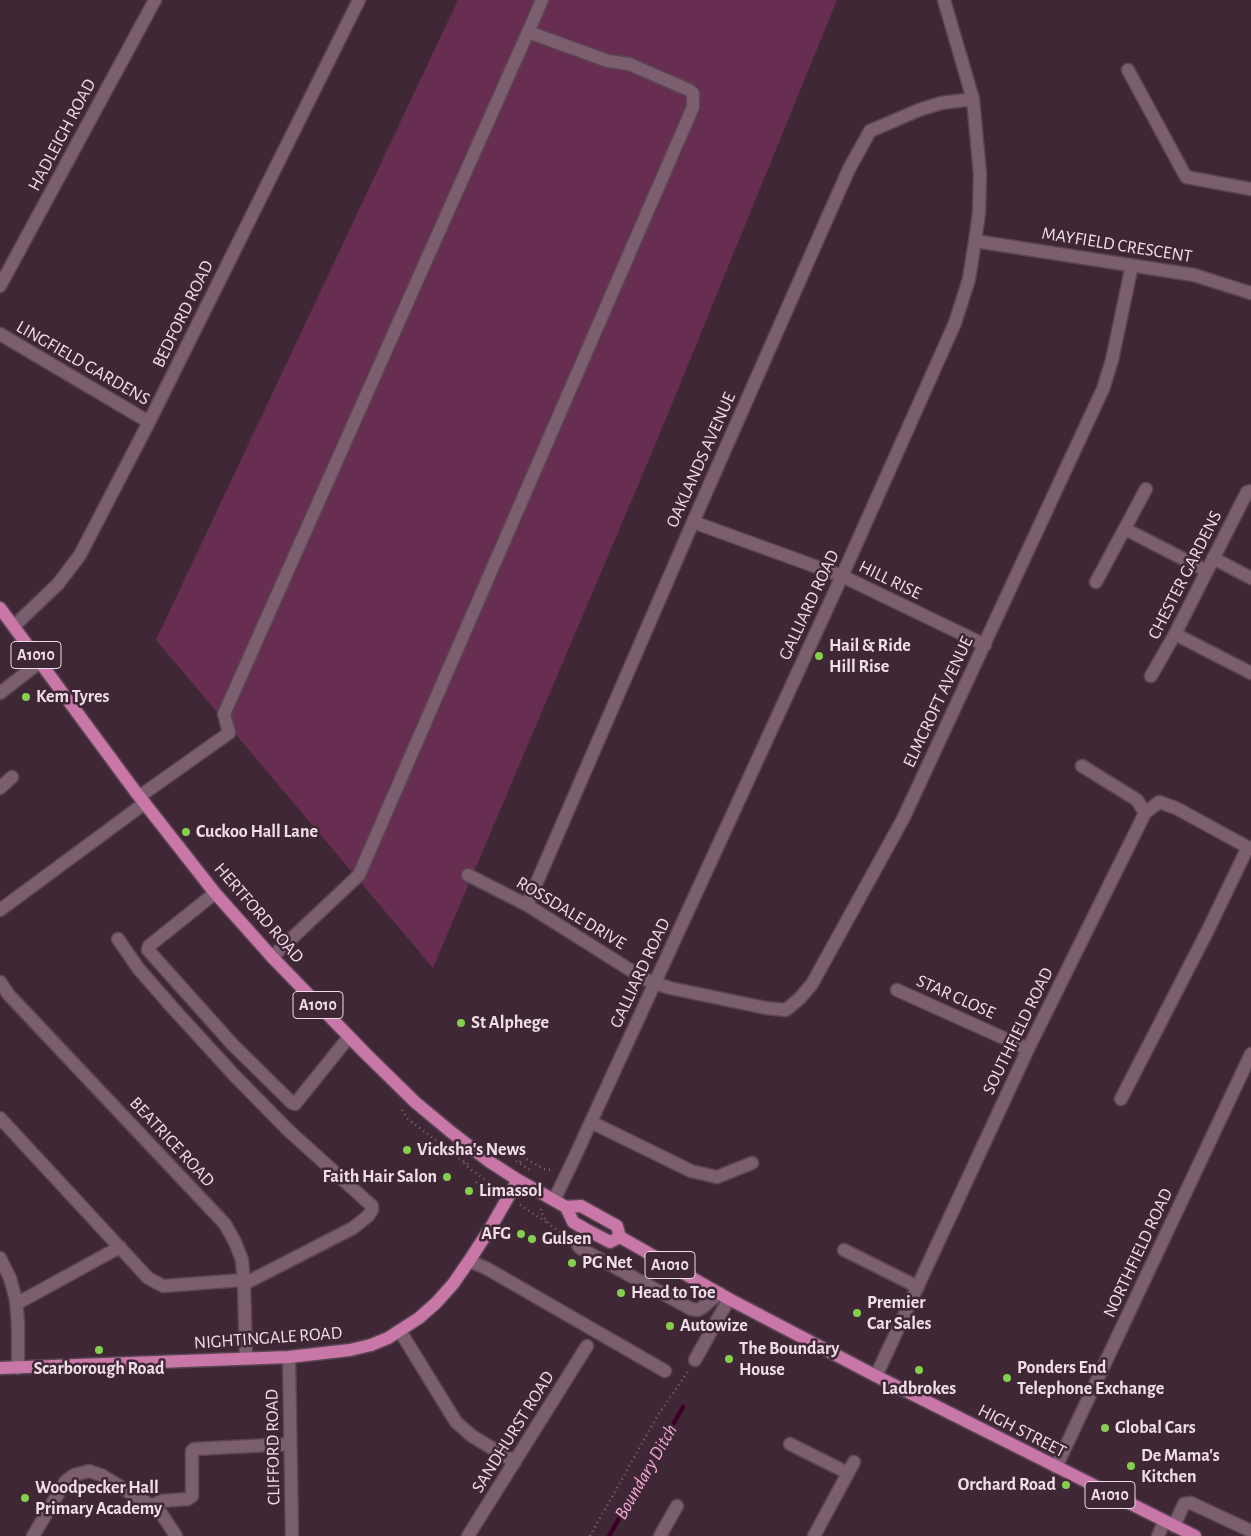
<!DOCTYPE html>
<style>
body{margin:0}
canvas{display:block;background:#402735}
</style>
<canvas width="1251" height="1536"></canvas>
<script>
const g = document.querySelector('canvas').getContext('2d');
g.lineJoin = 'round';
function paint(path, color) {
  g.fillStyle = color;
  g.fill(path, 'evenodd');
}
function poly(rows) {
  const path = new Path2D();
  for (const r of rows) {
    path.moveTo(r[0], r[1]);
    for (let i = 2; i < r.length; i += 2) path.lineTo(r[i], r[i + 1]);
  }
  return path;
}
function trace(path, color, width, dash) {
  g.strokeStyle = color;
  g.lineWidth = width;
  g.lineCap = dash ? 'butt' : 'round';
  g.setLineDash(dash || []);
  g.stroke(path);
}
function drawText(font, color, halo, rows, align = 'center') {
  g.font = font + ' "Alegreya Sans",sans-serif';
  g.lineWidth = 5;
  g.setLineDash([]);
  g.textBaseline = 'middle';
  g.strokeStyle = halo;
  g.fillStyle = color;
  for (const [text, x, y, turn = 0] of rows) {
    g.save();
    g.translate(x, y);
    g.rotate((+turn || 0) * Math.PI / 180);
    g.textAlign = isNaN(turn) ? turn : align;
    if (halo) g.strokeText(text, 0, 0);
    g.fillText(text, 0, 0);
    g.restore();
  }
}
const green = poly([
 [458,0,837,0,658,438,433,968,156,640]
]);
const stream = poly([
 [609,1536,683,1407]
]);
const path = poly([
 [402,1110,408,1119,463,1161,471,1166],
 [516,1161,530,1170],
 [520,1162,523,1157,544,1169,553,1170],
 [464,1163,470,1169,497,1188],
 [476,1183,478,1179],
 [520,1205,546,1222],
 [541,1209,541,1212,548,1223,568,1239],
 [590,1536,658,1415,689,1370]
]);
const minor = poly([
 [528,32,542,0],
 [1128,70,1186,177,1251,189],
 [975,241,1194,275,1251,293],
 [0,286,155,0],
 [0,334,149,422],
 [693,522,842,576,985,645],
 [1125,529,1207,571],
 [1213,558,1251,578],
 [1096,582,1146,489],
 [14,626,58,584,80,555,149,422,359,0],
 [1175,634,1251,673],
 [1151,676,1175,634,1247,492,1251,491],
 [0,693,40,662],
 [1082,766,1137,800,1145,813],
 [0,788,12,777],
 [140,796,229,733,224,714,528,32,608,61,629,64,689,90,693,93,693,107,359,875,272,957],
 [468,875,527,905,643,978,654,983,670,988,766,1008,786,1010,800,998,812,984,903,819,1103,389,1112,360,1132,265],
 [215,893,149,946,148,950,233,1045,292,1103,295,1104,349,1037],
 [527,905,693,522,829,214,849,169,870,131,919,110,941,103,973,99],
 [0,910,145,803],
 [118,939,138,968,171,1006,233,1074,288,1130,372,1206,372,1210,368,1216,353,1228,244,1284],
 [0,982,9,995,225,1224,235,1242,242,1260,244,1285,246,1358],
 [897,990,1028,1049],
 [1121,1099,1208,930,1248,847],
 [0,1118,148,1278,163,1286,243,1280],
 [591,1122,691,1171,717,1177,752,1163],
 [554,1200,572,1163,842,576,955,323,969,279,975,241,979,213,980,174,973,99,944,0],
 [585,1229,578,1245,580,1248,691,1309,698,1310,703,1307,719,1293],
 [844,1250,918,1287],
 [0,1258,10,1278,16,1300,18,1324,18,1368],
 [469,1261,486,1268,665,1371],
 [16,1304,120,1247],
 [400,1331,456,1422,472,1436,515,1462],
 [289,1357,292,1536],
 [695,1360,729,1299],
 [876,1376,1028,1049,1145,813,1159,802,1176,808,1251,849],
 [790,1444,848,1473],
 [1056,1467,1251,1054],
 [152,1506,161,1501,188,1499,192,1496,192,1451,194,1449,290,1444],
 [1174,1526,1184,1504,1191,1503,1251,1531],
 [33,1536,65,1482,74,1475,89,1471,101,1475,157,1509,163,1516,176,1536],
 [468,1536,587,1346],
 [660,1536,677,1506],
 [814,1536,854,1462],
 [1158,1536,1164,1522]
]);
const major = poly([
 [0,608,135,791,215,893,272,957,365,1053,415,1102,451,1132,490,1162,518,1180,566,1207,581,1206,617,1226,620,1237,729,1299,876,1376,1195,1536],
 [566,1207,573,1222,585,1229,610,1242,620,1237],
 [0,1368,289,1357,350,1350,371,1345,388,1338,419,1318,436,1303,453,1284,469,1261,491,1227,518,1180]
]);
const markers = [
 [819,656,5,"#84cf4d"],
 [26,697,5,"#84cf4d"],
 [186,832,5,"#84cf4d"],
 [461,1023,5,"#84cf4d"],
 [407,1150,5,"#84cf4d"],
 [447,1177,5,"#84cf4d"],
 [469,1191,5,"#84cf4d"],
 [521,1234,5,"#84cf4d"],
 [532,1239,5,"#84cf4d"],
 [572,1263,5,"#84cf4d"],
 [621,1293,5,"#84cf4d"],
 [857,1313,5,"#84cf4d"],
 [670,1326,5,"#84cf4d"],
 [99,1350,5,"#84cf4d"],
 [729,1359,5,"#84cf4d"],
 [919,1370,5,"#84cf4d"],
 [1007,1378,5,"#84cf4d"],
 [1105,1428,5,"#84cf4d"],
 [1131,1466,5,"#84cf4d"],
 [1066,1485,5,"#84cf4d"],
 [25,1498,5,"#84cf4d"]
];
const shields = [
 [36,655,50],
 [318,1005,50],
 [670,1265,50],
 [1110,1495,50]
];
const shieldNames = [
 ["A1010",36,655],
 ["A1010",318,1005],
 ["A1010",670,1265],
 ["A1010",1110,1495]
];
const streetNames = [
 ["HADLEIGH ROAD",62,135,-62],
 ["MAYFIELD CRESCENT",1117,245,9],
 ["BEDFORD ROAD",183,314,-64],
 ["LINGFIELD GARDENS",83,363,30],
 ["OAKLANDS AVENUE",701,460,-66],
 ["CHESTER GARDENS",1185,575,-63],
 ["HILL RISE",890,580,26],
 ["GALLIARD ROAD",809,605,-65],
 ["ELMCROFT AVENUE",938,702,-65],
 ["HERTFORD ROAD",259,913,49],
 ["ROSSDALE DRIVE",571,913,31],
 ["GALLIARD ROAD",640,973,-65],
 ["STAR CLOSE",956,997,24],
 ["SOUTHFIELD ROAD",1018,1031,-64],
 ["BEATRICE ROAD",172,1142,47],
 ["NORTHFIELD ROAD",1138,1253,-65],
 ["NIGHTINGALE ROAD",268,1338,-4],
 ["HIGH STREET",1022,1431,27],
 ["SANDHURST ROAD",513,1432,-58],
 ["CLIFFORD ROAD",273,1447,-91]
];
const poiNames = [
 ["Hail & Ride",829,646],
 ["Hill Rise",829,667],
 ["Kem Tyres",36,697],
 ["Cuckoo Hall Lane",196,832],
 ["St Alphege",471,1023],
 ["Vicksha's News",417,1150],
 ["Faith Hair Salon",437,1177,"right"],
 ["Limassol",479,1191],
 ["AFG",511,1234,"right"],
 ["Gulsen",542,1239],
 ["PG Net",582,1263],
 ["Head to Toe",631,1293],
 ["Premier",867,1303],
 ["Car Sales",867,1324],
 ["Autowize",680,1326],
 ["The Boundary",739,1349],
 ["House",739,1370],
 ["Ponders End",1017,1368],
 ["Telephone Exchange",1017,1389],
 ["Scarborough Road",99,1369,"center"],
 ["Ladbrokes",919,1389,"center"],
 ["Global Cars",1115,1428],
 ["De Mama's",1141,1456],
 ["Kitchen",1141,1477],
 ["Orchard Road",1056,1485,"right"],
 ["Woodpecker Hall",35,1488],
 ["Primary Academy",35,1509]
];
const waterNames = [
 ["Boundary Ditch",646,1472,-60]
];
paint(green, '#682e52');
trace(stream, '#3a0028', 4.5);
trace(minor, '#5a4552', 15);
trace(major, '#5a4552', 15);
trace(path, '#7e6874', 2.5, [1, 4]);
trace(minor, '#7c5f6f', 12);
trace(major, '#c976a8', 12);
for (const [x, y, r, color] of markers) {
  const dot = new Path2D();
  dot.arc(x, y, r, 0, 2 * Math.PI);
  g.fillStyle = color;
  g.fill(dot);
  trace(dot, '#402735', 2);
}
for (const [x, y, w] of shields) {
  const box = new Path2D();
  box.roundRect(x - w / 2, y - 13.5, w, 27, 4);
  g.fillStyle = '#402735';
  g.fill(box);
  trace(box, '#efdee7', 1);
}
drawText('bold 16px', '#efdee7', null, shieldNames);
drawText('18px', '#efdee7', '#402735', streetNames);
drawText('bold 18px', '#efdee7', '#402735', poiNames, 'left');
drawText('italic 19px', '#f5aad5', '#402735', waterNames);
</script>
